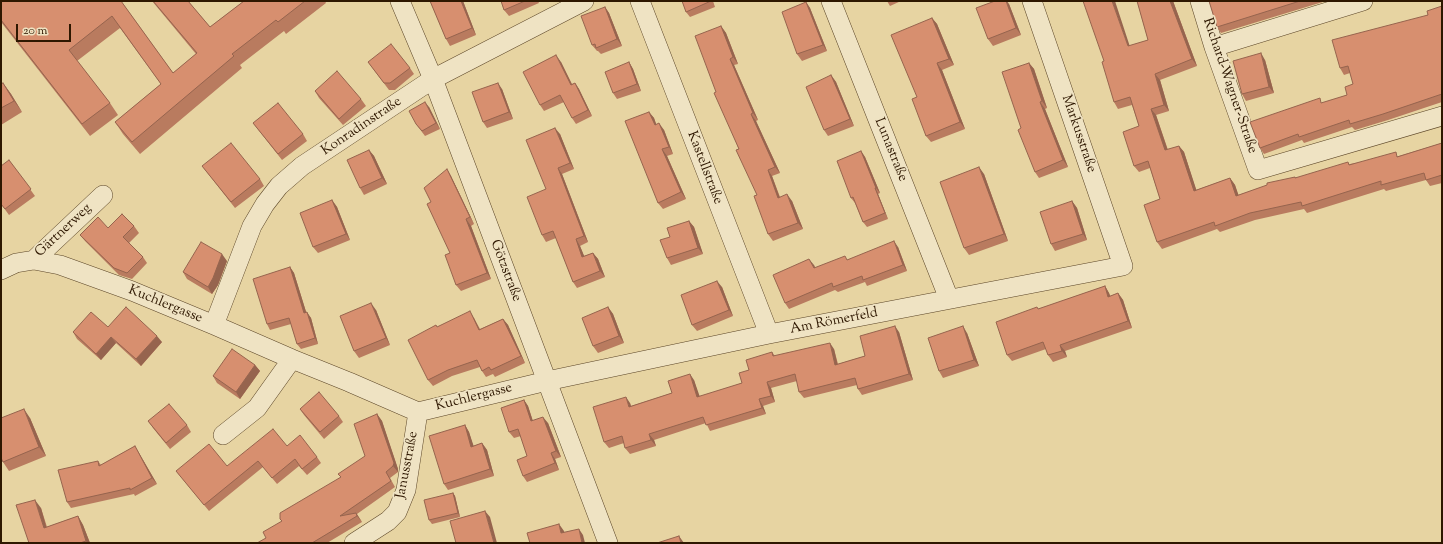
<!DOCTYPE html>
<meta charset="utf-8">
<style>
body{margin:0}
#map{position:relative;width:1443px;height:544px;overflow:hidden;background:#e7d4a2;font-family:"Sorts Mill Goudy",serif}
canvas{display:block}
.frame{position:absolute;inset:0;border:2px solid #2e1700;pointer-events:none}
.scale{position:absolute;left:16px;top:24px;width:55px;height:18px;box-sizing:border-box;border:2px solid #2e1700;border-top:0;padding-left:5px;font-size:12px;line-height:14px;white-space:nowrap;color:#2e1700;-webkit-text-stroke:3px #efe3c3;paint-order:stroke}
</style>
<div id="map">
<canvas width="1443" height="544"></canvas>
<div class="frame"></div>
<div class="scale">20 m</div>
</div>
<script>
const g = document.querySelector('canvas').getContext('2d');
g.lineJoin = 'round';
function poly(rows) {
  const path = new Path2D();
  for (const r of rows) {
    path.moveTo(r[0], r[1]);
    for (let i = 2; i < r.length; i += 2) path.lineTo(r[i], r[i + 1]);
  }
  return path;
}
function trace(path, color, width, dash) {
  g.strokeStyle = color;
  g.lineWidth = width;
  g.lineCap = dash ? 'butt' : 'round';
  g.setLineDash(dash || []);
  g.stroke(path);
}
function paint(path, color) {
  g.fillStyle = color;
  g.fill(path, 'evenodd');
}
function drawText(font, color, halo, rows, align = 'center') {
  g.font = font + ' "Sorts Mill Goudy",serif';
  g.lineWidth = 3.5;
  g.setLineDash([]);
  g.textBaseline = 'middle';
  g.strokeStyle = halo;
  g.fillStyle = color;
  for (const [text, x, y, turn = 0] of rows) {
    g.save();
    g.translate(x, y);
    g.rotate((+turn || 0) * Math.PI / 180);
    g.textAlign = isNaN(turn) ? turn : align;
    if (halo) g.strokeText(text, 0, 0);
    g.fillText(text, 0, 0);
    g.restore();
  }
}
const minor = poly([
 [400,1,433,79,608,543],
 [640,1,769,334],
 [831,1,949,299],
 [1200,1,1214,47,1258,170,1442,116],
 [1214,47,1363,1],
 [34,260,60,265,132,291,214,325,292,359,349,382,418,412,547,381,769,334,1123,266,1032,1],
 [1,270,16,263,34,260,103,195],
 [214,325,252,226,265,204,279,186,302,166,433,79,584,1],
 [223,435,257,408,292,359],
 [354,543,388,521,397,512,406,490,418,412]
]);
const wall = poly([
 [1,1,121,1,173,73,196,54,152,1,188,1,210,27,244,1,325,1,326,3,286,34,284,31,240,65,242,68,140,154,123,134,115,122,161,84,120,28,77,61,110,103,118,115,90,136,1,22],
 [430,1,463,1,476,35,450,46,446,39],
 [501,1,538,1,539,3,509,16,504,10],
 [682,1,713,1,715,7,690,17,686,12],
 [887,1,901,1,890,6],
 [1137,1,1173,1,1197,66,1160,80,1169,111,1156,115,1168,150,1179,146,1184,152,1196,190,1230,178,1235,185,1238,195,1295,177,1296,178,1350,164,1399,156,1442,143,1442,183,1430,186,1426,180,1386,191,1384,189,1307,213,1304,209,1255,220,1220,232,1217,229,1162,249,1157,242,1160,199,1150,168,1139,172,1134,166,1139,126,1132,105,1118,109,1114,102,1104,61,1130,46,1148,40],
 [1209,1,1326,1,1221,33,1217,27],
 [806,2,810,8,827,51,802,61,797,54],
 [1009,4,1021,35,993,46,988,39],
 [1442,6,1442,102,1388,120,1355,130,1352,127,1304,143,1302,140,1264,154,1260,148,1323,103,1347,95,1353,84,1350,73,1344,75,1340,68],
 [605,7,609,13,622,46,601,54,598,51,597,51,592,45],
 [932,18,937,24,954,65,942,70,965,129,931,142,926,136,917,97],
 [721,26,726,33,738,64,734,65,758,120,756,121,780,173,772,176,780,197,792,201,803,229,773,241,768,234,757,195,716,92],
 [1265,60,1274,93,1246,101,1242,94],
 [368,62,410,68,414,74,395,90,389,90],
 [561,62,572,84,575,83,579,89,592,116,576,124,572,118,564,102,544,111,540,105],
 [629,62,633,69,641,91,617,99,613,93],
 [1029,63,1034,69,1047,108,1045,109,1068,167,1039,178,1035,172,1021,128],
 [831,75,836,82,854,126,828,136,824,130],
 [3,83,11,94,22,112,1,125,1,84],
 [502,89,513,119,487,128,483,122],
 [315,91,361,99,366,106,343,125,319,98],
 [429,107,440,129,425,136,416,124],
 [649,112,654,118,656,124,664,130,673,154,667,156,686,199,663,209,658,203],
 [253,123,303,134,307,141,282,160],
 [560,134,574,169,562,174,588,242,580,246,584,256,593,253,598,259,605,277,577,288,573,282,556,238,546,242,542,235,546,189],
 [369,150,374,156,387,184,364,195,360,188],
 [861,151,865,157,880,193,878,194,888,219,867,227,863,222,855,203,851,198],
 [9,160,35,196,9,215,1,204],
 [202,166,260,179,264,186,235,208],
 [447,169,451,176,474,224,471,226,491,279,461,291,456,285,450,253,431,202],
 [984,174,1008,241,969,255,964,248],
 [332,200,337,207,350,240,318,253,313,247],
 [1072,201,1077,208,1087,240,1055,251,1051,244],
 [689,221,694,227,703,254,671,265,667,258,670,237],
 [134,226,139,233,129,243,143,257,147,263,132,279,119,275,85,241,80,235,108,228],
 [898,247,907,271,867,286,865,282,838,292,835,290,789,309,785,303,814,265,815,268],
 [227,261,218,285,212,294,187,279,183,272],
 [290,267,294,273,306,312,311,318,318,344,301,349,297,344,291,324,270,330,267,324],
 [1105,286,1109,293,1110,296,1118,293,1123,300,1132,328,1065,351,1067,357,1053,362,1048,355,1046,349,1012,361,1007,355,1039,309],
 [722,287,733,316,697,331,692,325],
 [608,307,613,314,624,343,598,353,593,346],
 [376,310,390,345,359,358,354,351],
 [474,318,480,329,503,319,508,325,525,363,495,377,493,374,486,377,482,371,480,367,452,376,433,386,428,380,438,327],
 [108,327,162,342,141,366,116,343,101,360,77,339,73,332],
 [899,332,913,380,862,395,858,389,857,385,804,398,799,392,797,381,771,388,775,402,763,406,766,414,710,431,706,423,654,440,656,446,630,454,625,448,624,443,609,448,604,442,630,403,631,406,672,393,694,380,699,397,742,383,749,370,772,352,775,356,834,349,838,364,865,356],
 [967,333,979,366,943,378,939,371],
 [255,365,260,371,240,399,217,383,213,376],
 [524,400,528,406,533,421,548,423,561,457,555,459,559,470,527,482,523,476,527,456,521,436,514,438,509,432],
 [300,409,339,416,343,422,324,439,304,415],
 [377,414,382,421,398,469,398,472,390,478,395,487,357,514,362,522,327,543,257,543,266,538,282,521,341,477,365,456],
 [30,418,46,456,9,471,3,462],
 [148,421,187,425,191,432,170,449,153,428],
 [465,425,469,432,473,446,482,443,487,450,494,476,448,490,444,484],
 [135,446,139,453,157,484,135,496,134,494,71,508,67,502,98,461,101,465],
 [287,446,317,457,321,463,307,475,299,466,277,484,263,467,209,511,176,471,227,466],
 [453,493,455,496,460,517,432,524,429,520],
 [41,508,47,527,78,516,83,525,90,543,29,543]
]);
const shadedWall = poly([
 [461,1,463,1,476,35,472,28],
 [1006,1,1007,1,1009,4,1021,35,1016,28],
 [1112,1,1115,1,1132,53,1128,46],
 [1170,1,1173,1,1197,66,1192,59],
 [806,2,810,8,827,51,823,45],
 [605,7,609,13,622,46,617,39],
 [932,18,937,24,954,65,949,59],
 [721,26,726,33,738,64,733,57],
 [1261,53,1265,60,1274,93,1269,87],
 [556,55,561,62,575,91,571,85],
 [730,59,734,65,758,120,753,113],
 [629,62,633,69,641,91,637,84],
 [937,63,942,70,965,129,960,122],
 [1029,63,1034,69,1047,108,1042,101],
 [1155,74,1160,80,1169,111,1164,105],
 [831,75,836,82,854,126,850,119],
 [3,83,11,94,22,112,14,101],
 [498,83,502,89,513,119,509,112],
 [575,83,579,89,592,116,588,110],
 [425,102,429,107,440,129,436,123],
 [1040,102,1045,109,1068,167,1063,160],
 [1151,109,1156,115,1170,157,1165,150],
 [649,112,654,118,659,132,655,125],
 [751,114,756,121,780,173,775,167],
 [659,123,664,130,673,154,669,147],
 [555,128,560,134,574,169,570,163],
 [1179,146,1184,152,1199,198,1194,191],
 [662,149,667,156,686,199,681,192],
 [369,150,374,156,387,184,382,178],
 [861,151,865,157,880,193,876,188],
 [979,167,984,174,1008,241,1004,234],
 [558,168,562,174,588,242,584,236],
 [447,169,451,176,474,224,470,217],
 [768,170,772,176,782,204,778,198],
 [1230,178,1235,185,1241,202,1236,196],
 [875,188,878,194,888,219,885,213],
 [787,194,792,201,803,229,798,223],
 [332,200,337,207,350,240,346,234],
 [1072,201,1077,208,1087,240,1083,234],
 [466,219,471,226,491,279,487,273],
 [689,221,694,227,703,254,698,248],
 [576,239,580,246,587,263,582,257],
 [894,241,898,247,907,271,903,265],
 [593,253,598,259,605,277,600,271],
 [222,254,227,261,218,285,212,294,208,287],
 [809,259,814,265,818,274,814,268],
 [290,267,294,273,308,318,304,313],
 [717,281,722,287,733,316,729,310],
 [1105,286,1109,293,1113,303,1108,297],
 [1118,293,1123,300,1132,328,1128,321],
 [371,303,376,310,390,345,386,338],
 [608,307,613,314,624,343,619,336],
 [470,311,474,318,483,337,479,330],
 [307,312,311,318,318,344,315,338],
 [503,319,508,325,525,363,521,356],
 [895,326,899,332,913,380,909,374],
 [963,326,967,333,979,366,974,360],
 [157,336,162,342,141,366,136,359],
 [111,337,116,343,101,360,96,354],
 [830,343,834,349,839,371,835,365],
 [1060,345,1065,351,1067,357,1062,351],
 [255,365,260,371,240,399,236,392],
 [690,374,694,380,702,403,697,397],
 [767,382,771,388,775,402,771,396],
 [626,397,630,403,633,413,629,407],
 [759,399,763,406,766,414,762,408],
 [524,400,528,406,535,428,531,421],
 [24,409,30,418,46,456,39,447],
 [377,414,382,421,398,469,398,472,393,466],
 [543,417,548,423,561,457,556,451],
 [465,425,469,432,476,453,471,447],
 [649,434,654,440,656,446,651,440],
 [482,443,487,450,494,476,490,469],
 [135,446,139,453,157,484,152,478],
 [551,453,555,459,559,470,555,463],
 [453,493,455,496,460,517,458,513],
 [35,500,41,508,49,537,44,528],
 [485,511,490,517,497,543,494,543],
 [356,513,362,522,357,516],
 [78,516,83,525,90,543,87,543,86,541],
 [559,524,564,531,566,539,561,533],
 [579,529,583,535,585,543,582,543],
 [679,536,684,543,681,543]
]);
const building = poly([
 [1,1,121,1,173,73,197,53,153,1,188,1,210,27,244,1,305,1,278,22,276,20,232,54,234,56,132,142,115,122,161,84,112,16,69,50,110,103,82,124,1,20,1,1],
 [430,1,461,1,472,28,446,39,430,1],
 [501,1,525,1,504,10,501,1],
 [682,1,711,1,686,12,682,1],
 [995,1,1006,1,1016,28,988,39,976,8,995,1],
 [1083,1,1112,1,1128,46,1148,40,1137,1,1170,1,1192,59,1155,74,1164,105,1151,109,1165,150,1179,146,1194,191,1230,178,1236,196,1267,185,1267,183,1295,177,1295,178,1348,162,1349,165,1396,152,1397,157,1442,143,1442,175,1426,180,1424,173,1381,185,1381,181,1302,206,1301,202,1250,213,1215,226,1214,222,1157,242,1144,205,1160,199,1148,161,1134,166,1123,132,1139,126,1130,97,1114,102,1102,62,1104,61,1083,1],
 [1209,1,1300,1,1217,27,1209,1],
 [806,2,823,45,797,54,782,12,806,2],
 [1442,6,1442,94,1383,114,1350,124,1349,120,1299,137,1298,134,1260,148,1250,122,1320,98,1321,103,1347,95,1345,87,1353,84,1348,66,1340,68,1332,40,1428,15,1427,11,1442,6],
 [605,7,617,39,596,48,595,44,592,45,581,16,605,7],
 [932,18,949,59,937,63,960,122,926,136,912,99,917,97,891,35,932,18],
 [721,26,733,57,730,59,753,113,751,114,775,167,768,170,778,198,787,194,798,223,768,234,754,196,757,195,736,150,739,149,714,93,716,92,695,36,721,26],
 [391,44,410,68,390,83,384,83,368,62,391,44],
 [1261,53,1269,87,1242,94,1233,61,1261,53],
 [556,55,571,85,575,83,588,110,572,118,560,95,540,105,523,72,556,55],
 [629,62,637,84,613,93,605,72,629,62],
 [1029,63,1042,101,1040,102,1063,160,1035,172,1018,130,1021,128,1002,72,1029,63],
 [337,71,361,99,339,119,315,91,337,71],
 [831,75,850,119,824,130,806,87,831,75],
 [3,83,14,101,1,108,1,84,3,83],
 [498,83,509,112,483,122,472,92,498,83],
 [425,102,436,123,422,131,416,124,409,111,425,102],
 [278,103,303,134,278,154,253,123,278,103],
 [649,112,655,125,659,123,669,147,662,149,681,192,658,203,625,121,649,112],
 [555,128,570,163,558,168,584,236,576,239,582,257,593,253,600,271,573,282,553,231,542,235,527,197,546,189,526,140,555,128],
 [231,143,260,179,231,202,202,166,231,143],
 [369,150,382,178,360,188,347,160,369,150],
 [861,151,876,188,875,188,885,213,863,222,853,197,851,198,837,161,861,151],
 [9,160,31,189,5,209,1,204,1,166,9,160],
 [979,167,1004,234,964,248,940,182,979,167],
 [447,169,470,217,466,219,487,273,456,285,445,255,450,253,427,204,431,202,424,188,447,169],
 [332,200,346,234,313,247,300,213,332,200],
 [1072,201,1083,234,1051,244,1040,212,1072,201],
 [122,214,134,226,123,237,143,257,127,273,114,268,80,235,98,217,108,228,122,214],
 [689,221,698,248,667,258,660,240,670,237,667,228,689,221],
 [894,241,903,265,863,280,862,276,833,287,832,283,785,303,773,275,809,259,814,268,845,256,847,260,894,241],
 [201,242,222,254,213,278,208,287,183,272,201,242],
 [290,267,304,313,307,312,315,338,297,344,289,318,267,324,253,279,290,267],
 [717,281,729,310,692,325,681,295,717,281],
 [1105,286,1108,297,1118,293,1128,321,1060,345,1062,351,1048,355,1043,342,1007,355,996,322,1037,307,1038,309,1105,286],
 [371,303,386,338,354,351,340,316,371,303],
 [126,307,157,336,136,359,111,337,96,354,73,332,91,312,108,327,126,307],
 [608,307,619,336,593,346,582,318,608,307],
 [470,311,479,330,503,319,521,356,491,370,489,367,482,371,477,360,448,370,428,380,408,340,436,325,437,327,470,311],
 [895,326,909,374,858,389,855,378,799,392,795,374,767,382,771,396,759,399,762,408,706,425,703,417,649,434,651,440,625,448,622,436,604,442,593,407,626,397,629,407,672,393,668,381,690,374,697,397,742,383,739,373,749,370,746,360,772,352,773,356,830,343,835,365,865,356,860,336,895,326],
 [963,326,974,360,939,371,928,338,963,326],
 [232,349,255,365,236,392,213,376,232,349],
 [319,392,339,416,320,432,300,409,319,392],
 [524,400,531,421,543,417,556,451,551,453,555,463,523,476,517,460,527,456,518,429,509,432,501,408,524,400],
 [169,404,187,425,166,443,148,421,169,404],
 [24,409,39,447,3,462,1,458,1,418,24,409],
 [377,414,394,463,393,466,386,472,391,481,340,516,356,513,357,516,312,543,257,543,266,538,263,532,282,521,280,519,280,513,341,477,338,474,365,456,354,424,377,414],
 [465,425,471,447,482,443,490,469,444,484,429,436,465,425],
 [273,429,287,446,300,435,317,457,302,469,295,459,272,478,258,461,204,505,176,471,209,444,227,466,273,429],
 [135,446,152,478,130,490,130,488,67,502,58,470,98,461,99,466,135,446],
 [453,493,458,513,429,520,424,500,453,493],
 [35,500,44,528,78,516,86,541,80,543,29,543,16,505,35,500],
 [485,511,494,543,456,543,450,521,485,511],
 [559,524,561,533,579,529,582,543,530,543,527,533,559,524],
 [679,536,681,543,657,543,679,536]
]);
const streetNames = [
 ["Richard-Wagner-Straße",1229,86,71],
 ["Konradinstraße",362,127,-34],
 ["Markusstraße",1078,134,71],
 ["Lunastraße",890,150,68],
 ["Kastellstraße",704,168,69],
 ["Gärtnerweg",64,231,-43],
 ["Götzstraße",505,271,69],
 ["Kuchlergasse",165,305,22],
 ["Am Römerfeld",834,322,-11],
 ["Kuchlergasse",474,398,-14],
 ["Janusstraße",408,465,-79]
];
trace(minor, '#5c4628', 20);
trace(minor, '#efe3c3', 19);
paint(wall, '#b97b5f');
paint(shadedWall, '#96644e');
paint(building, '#d78f6f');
trace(building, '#96644e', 1);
drawText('14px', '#2e1700', '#efe3c3', streetNames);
</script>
